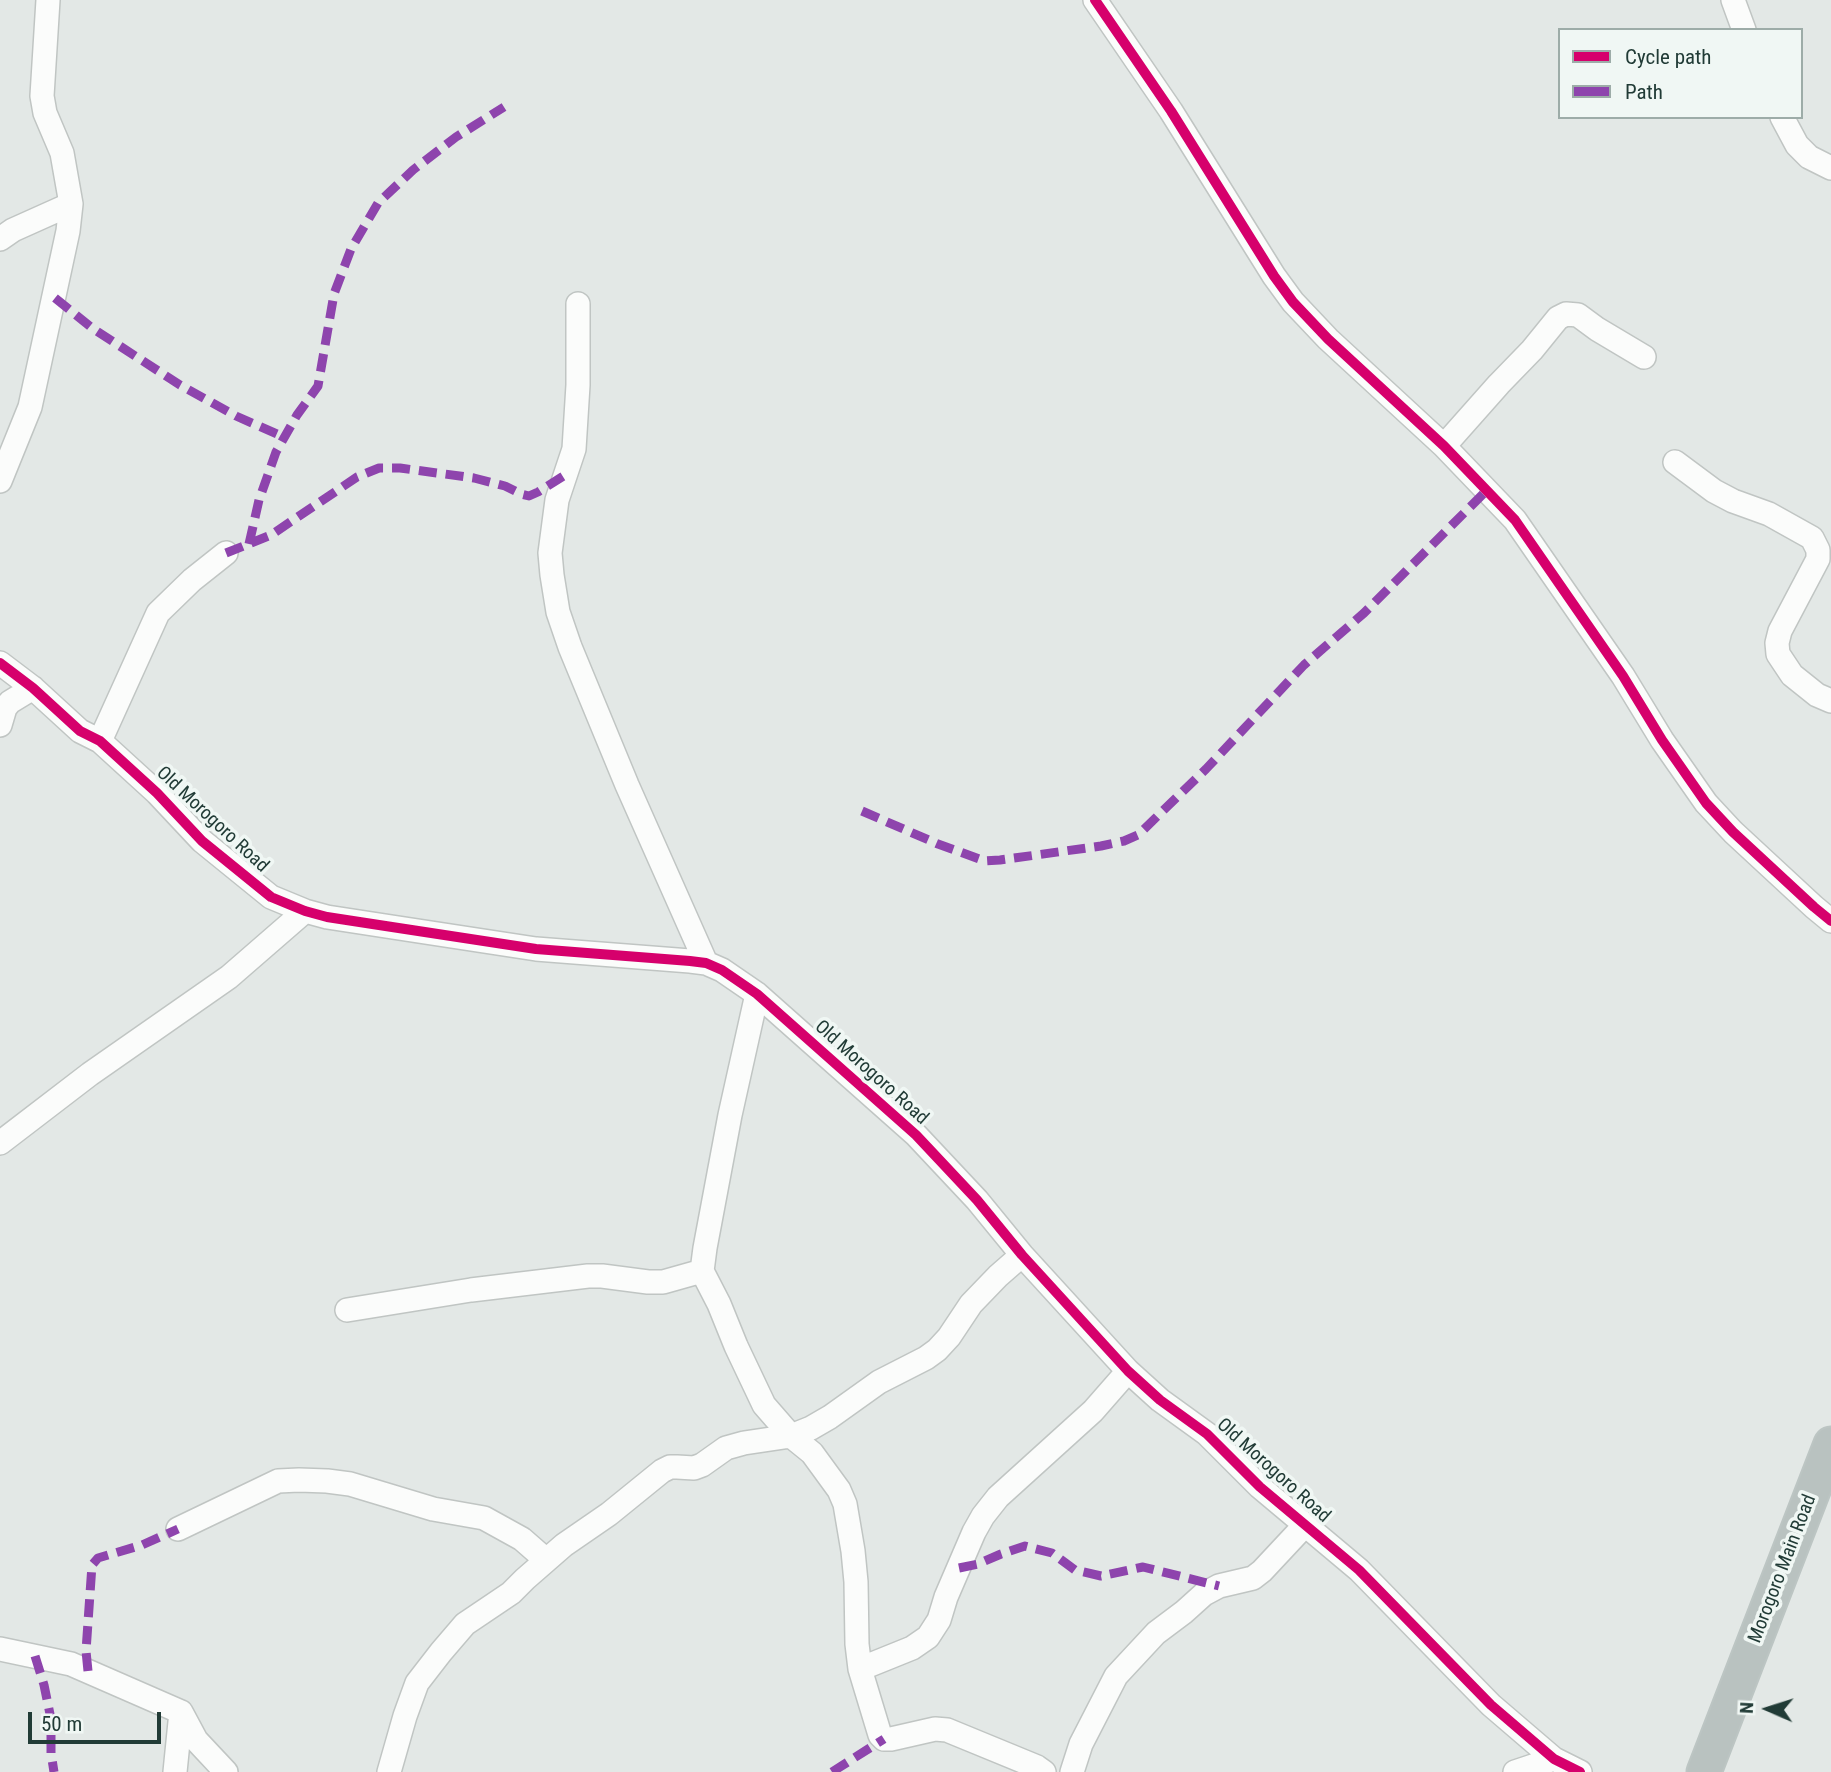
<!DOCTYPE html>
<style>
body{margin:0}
#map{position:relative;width:1831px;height:1772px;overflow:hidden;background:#e3e8e6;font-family:"Roboto Condensed",sans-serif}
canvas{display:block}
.legend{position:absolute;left:1558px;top:28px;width:245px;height:91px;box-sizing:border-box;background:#f0f7f4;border:2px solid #9daca8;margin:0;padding:9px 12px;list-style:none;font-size:21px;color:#213b36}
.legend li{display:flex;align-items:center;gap:14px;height:35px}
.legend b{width:35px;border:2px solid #9daca8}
.north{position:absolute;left:1733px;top:1674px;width:70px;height:70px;-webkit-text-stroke:5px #f0f7f4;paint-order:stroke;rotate:273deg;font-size:19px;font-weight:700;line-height:28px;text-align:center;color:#213b36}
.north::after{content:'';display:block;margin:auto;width:24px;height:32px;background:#213b36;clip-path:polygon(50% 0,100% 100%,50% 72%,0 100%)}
.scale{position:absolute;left:28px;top:1712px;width:133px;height:32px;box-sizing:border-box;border:4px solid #213b36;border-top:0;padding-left:9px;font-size:21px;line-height:24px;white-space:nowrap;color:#213b36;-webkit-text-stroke:5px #f0f7f4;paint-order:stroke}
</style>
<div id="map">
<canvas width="1831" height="1772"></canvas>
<ul class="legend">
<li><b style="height:9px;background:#d6006c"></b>Cycle path</li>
<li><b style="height:9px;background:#8e44ad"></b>Path</li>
</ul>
<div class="north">N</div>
<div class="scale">50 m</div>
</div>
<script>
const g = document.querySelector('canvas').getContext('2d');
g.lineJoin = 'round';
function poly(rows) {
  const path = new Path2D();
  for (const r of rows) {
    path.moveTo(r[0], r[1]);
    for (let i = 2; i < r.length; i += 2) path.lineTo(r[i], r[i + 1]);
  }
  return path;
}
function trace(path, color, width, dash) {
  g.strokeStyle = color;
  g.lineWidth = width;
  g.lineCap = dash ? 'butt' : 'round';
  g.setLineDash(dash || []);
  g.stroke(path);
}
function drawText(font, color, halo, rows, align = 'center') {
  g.font = font + ' "Roboto Condensed",sans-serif';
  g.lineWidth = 7;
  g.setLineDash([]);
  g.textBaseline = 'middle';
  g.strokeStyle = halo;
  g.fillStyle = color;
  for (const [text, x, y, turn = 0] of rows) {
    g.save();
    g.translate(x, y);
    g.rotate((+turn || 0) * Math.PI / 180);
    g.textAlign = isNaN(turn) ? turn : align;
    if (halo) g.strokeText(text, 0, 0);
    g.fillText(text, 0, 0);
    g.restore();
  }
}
const minor = poly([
 [1095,0,1171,111,1274,276,1293,302,1328,339,1444,446,1515,520,1623,676,1662,740,1706,803,1733,832,1814,907,1831,921],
 [1733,0,1744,30],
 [1782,117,1797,145,1809,157,1831,168],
 [0,239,13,230,71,204],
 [578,304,578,385,574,449,557,500,550,553,552,575,558,612,570,647,627,785,706,963],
 [1444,446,1499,384,1532,350,1558,318,1566,314,1578,315,1597,329,1644,357],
 [1675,462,1714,491,1733,501,1769,514,1812,538,1818,550,1818,559,1780,631,1777,643,1778,654,1792,675,1817,695,1831,701],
 [0,481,30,407,68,231,71,204,62,153,45,113,42,96,48,0],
 [0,663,33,688,80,731,100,741,157,793,202,841,271,897,305,911,327,917,392,927,536,949,690,961,706,963,722,970,757,994,916,1135,977,1200,1022,1255,1128,1371,1160,1400,1207,1434,1260,1487,1359,1570,1491,1705,1554,1759,1580,1772],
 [0,725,5,708,10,702,33,688],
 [100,741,158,613,192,580,226,553],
 [0,1143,90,1074,229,977,305,911],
 [702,1271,719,1304,736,1346,764,1405,791,1436,812,1453,839,1490,845,1504,853,1551,856,1582,857,1644,860,1669,880,1735,884,1739,891,1739,935,1729,947,1730,1037,1767,1044,1772],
 [347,1310,471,1290,588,1276,602,1276,648,1282,663,1282,702,1271,705,1248,730,1115,757,994],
 [178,1529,278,1481,299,1480,327,1481,350,1484,433,1509,484,1518,522,1539,546,1560],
 [0,1649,71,1664,181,1712,196,1740,226,1772],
 [860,1669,912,1648,928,1637,939,1620,946,1597,974,1532,983,1516,998,1497,1093,1411,1128,1371],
 [175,1772,181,1712],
 [389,1772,405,1716,417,1683,441,1652,465,1624,511,1593,525,1579,564,1545,609,1514,662,1471,670,1467,677,1467,694,1468,702,1465,726,1448,744,1443,791,1436,811,1428,830,1417,879,1382,926,1358,937,1350,949,1337,971,1304,998,1276,1022,1255],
 [1072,1772,1081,1744,1116,1676,1156,1633,1184,1612,1204,1594,1219,1586,1253,1578,1262,1571,1305,1525],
 [1515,1772,1554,1759]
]);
const highway = poly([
 [1704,1772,1831,1444]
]);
const quiet = poly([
 [55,298,92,328,180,385,236,416,284,437],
 [249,544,259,500,276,452,297,415,318,386,334,294,351,249,378,203,413,170,456,137,504,107],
 [226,553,271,535,357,477,379,468,400,468,474,478,505,486,521,494,529,496,538,492,565,475],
 [862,811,938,844,985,861,1000,860,1101,846,1124,841,1138,835,1206,769,1304,665,1364,613,1487,490],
 [959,1568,978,1564,1001,1554,1025,1546,1052,1553,1075,1570,1101,1576,1143,1567,1219,1586],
 [35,1656,44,1685,51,1719,51,1753,54,1772],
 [88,1671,86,1651,92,1565,98,1558,142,1545,178,1529],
 [832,1772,884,1739]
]);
const cycleway = poly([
 [1095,0,1171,111,1274,276,1293,302,1328,339,1444,446,1515,520,1623,676,1662,740,1706,803,1733,832,1814,907,1831,921],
 [0,663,33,688,80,731,100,741,157,793,202,841,271,897,305,911,327,917,392,927,536,949,690,961,706,963,722,970,757,994,916,1135,977,1200,1022,1255,1128,1371,1160,1400,1207,1434,1260,1487,1359,1570,1491,1705,1554,1759,1580,1772]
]);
const streetNames = [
 ["Old Morogoro Road",212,820,43],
 ["Old Morogoro Road",871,1073,42],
 ["Old Morogoro Road",1273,1471,42],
 ["Morogoro Main Road",1783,1569,-69]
];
trace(minor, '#c0c5c3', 26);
trace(highway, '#bcc5c3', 37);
trace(minor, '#fbfcfb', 23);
trace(highway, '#b9c2c0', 33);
trace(quiet, '#8e44ad', 9, [18, 9]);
trace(cycleway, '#d6006c', 10);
drawText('19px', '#213b36', '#f0f7f4', streetNames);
</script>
